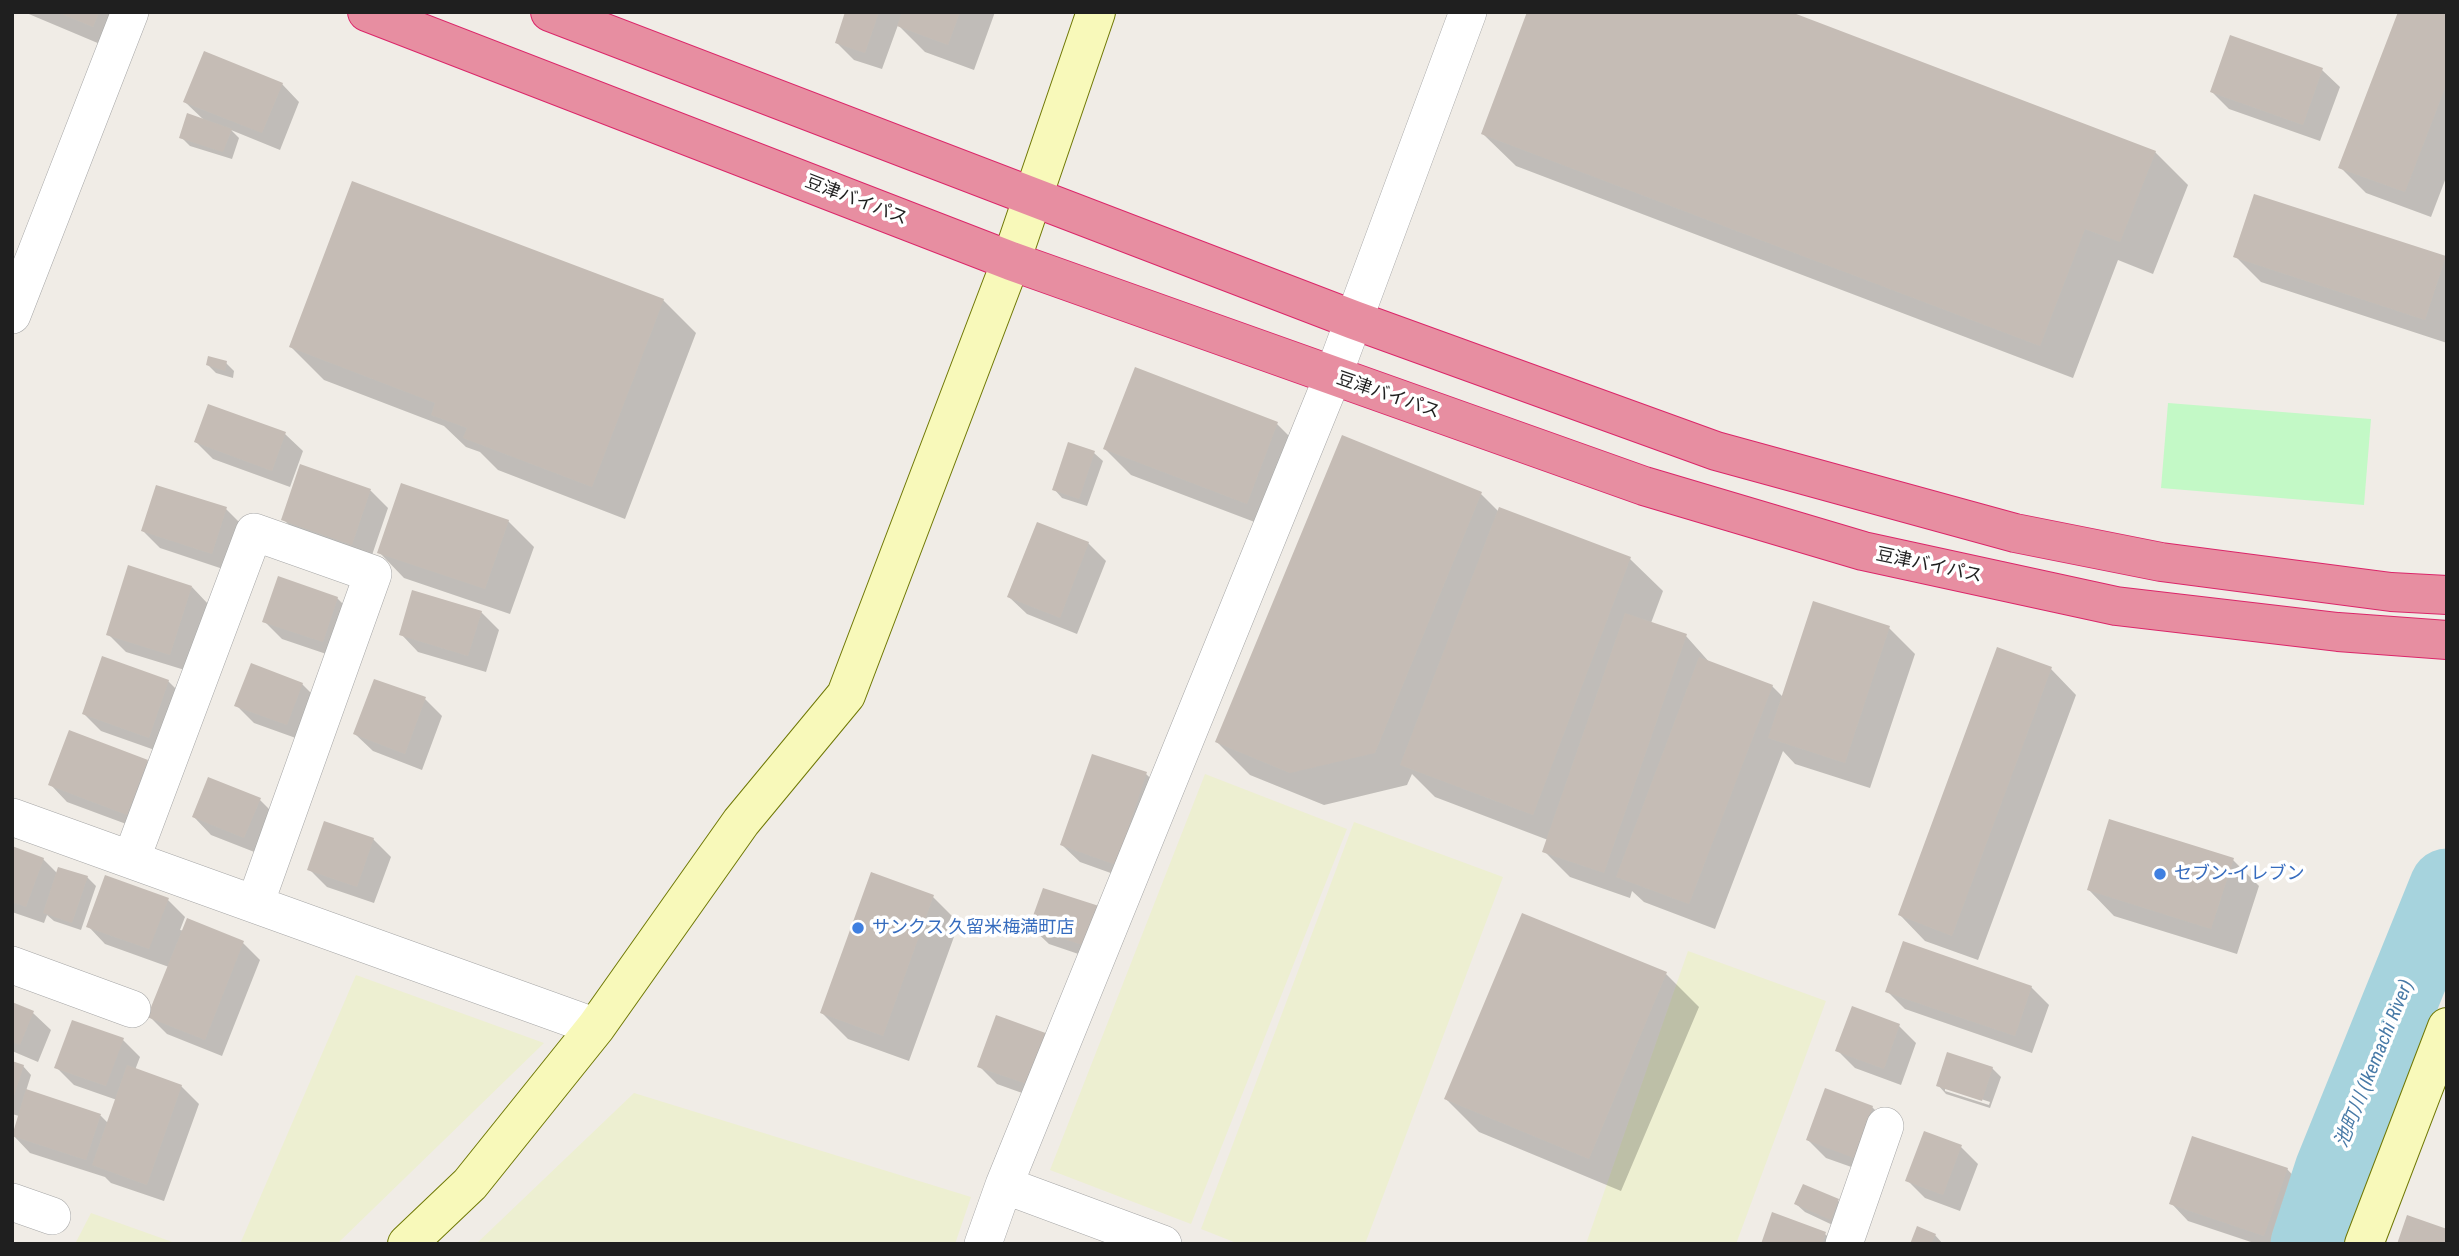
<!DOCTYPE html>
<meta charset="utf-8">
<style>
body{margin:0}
#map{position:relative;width:2459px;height:1256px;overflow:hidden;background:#f0ece6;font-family:"Roboto Condensed",sans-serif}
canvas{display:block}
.frame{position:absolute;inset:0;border:14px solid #1f1f1f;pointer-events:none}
</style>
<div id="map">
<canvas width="2459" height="1256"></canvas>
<div class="frame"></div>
</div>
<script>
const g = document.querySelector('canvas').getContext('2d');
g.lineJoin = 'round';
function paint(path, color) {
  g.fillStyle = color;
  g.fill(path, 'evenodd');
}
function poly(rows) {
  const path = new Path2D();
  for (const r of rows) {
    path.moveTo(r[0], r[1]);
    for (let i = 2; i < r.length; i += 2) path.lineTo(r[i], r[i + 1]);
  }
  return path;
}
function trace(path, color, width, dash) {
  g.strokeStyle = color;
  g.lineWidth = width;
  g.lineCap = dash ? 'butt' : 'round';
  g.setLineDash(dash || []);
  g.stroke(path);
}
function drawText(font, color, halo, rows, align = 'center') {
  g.font = font + ' "Roboto Condensed","Noto Sans JP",sans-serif';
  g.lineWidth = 7;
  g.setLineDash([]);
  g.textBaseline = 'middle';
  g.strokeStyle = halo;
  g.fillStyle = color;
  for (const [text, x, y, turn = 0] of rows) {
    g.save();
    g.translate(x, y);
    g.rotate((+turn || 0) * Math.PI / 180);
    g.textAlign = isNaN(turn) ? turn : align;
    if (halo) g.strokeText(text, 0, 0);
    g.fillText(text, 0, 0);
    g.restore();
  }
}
const farmland = poly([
 [1205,774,1347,829,1191,1224,1050,1170],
 [1354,822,1503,877,1365,1244,1239,1244,1201,1229],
 [1688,951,1826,1001,1736,1244,1586,1244],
 [356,975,544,1043,337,1244,240,1244],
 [634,1093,971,1197,955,1244,476,1244],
 [91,1213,178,1244,75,1244]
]);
const park = poly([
 [2168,403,2371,419,2364,505,2161,488]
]);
const shadow = poly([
 [24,12,135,12,119,52],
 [847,12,995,12,974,70,925,52,898,25,882,69,854,60,837,43],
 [2447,12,2447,175,2431,217,2366,193,2341,168],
 [2322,70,2340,87,2320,141,2229,109,2212,92],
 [282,84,299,102,280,150,231,130,239,138,232,159,190,146,181,137,205,121,185,102],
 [1483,134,2155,152,2188,185,2153,274,2118,260,2073,378,1516,166],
 [2236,257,2445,258,2447,343,2261,282],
 [663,300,696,333,625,519,498,470,480,452,466,447,444,426,324,380,291,347],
 [226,363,234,371,233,378,216,373,208,365],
 [1277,424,1303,450,1273,529,1131,475,1105,449],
 [285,434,303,451,290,487,213,459,196,442],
 [1343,437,1481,494,1499,512,1630,559,1663,591,1651,623,1686,636,1711,664,1772,686,1783,697,1889,628,1915,654,1870,788,1795,764,1783,751,1715,929,1644,902,1632,891,1630,898,1570,877,1544,851,1548,840,1435,797,1412,774,1407,785,1324,805,1250,775,1217,742],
 [1094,453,1103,461,1087,506,1062,498,1054,489],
 [301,466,371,491,388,508,370,561,301,537,283,519],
 [226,509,243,526,229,571,160,548,143,531],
 [508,521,534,547,510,614,404,578,379,552],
 [1088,543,1106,561,1077,634,1027,614,1009,597],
 [192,587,209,605,188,671,126,652,108,634],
 [337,598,355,616,341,659,282,639,264,621],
 [481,612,499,630,486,672,418,652,401,634],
 [2051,669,2076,695,1978,960,1925,941,1900,915],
 [168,681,186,699,166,754,101,731,84,714],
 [302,684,320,702,304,741,254,723,236,705],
 [425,699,442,716,422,770,373,751,355,734],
 [147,761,165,779,145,831,67,802,50,784],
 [1146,774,1164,791,1133,881,1080,862,1062,845],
 [260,800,277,817,262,855,211,835,194,817],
 [373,839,391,857,374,903,327,887,309,869],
 [12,848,43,859,58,874,87,877,96,886,81,930,54,921,47,915,44,923,12,912],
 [2233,860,2259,886,2237,954,2114,916,2089,890],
 [933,897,959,923,909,1061,848,1039,822,1013],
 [168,900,185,917,180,930,243,943,260,960,222,1056,167,1034,149,1016,169,967,105,944,88,926],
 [1098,908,1102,962,1049,944,1031,927],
 [1666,974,1699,1007,1621,1191,1479,1132,1446,1099],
 [2031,987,2049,1005,2032,1053,1905,1009,1887,991],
 [12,1004,33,1013,51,1030,38,1062,12,1051],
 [1899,1026,1916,1043,1901,1085,1855,1068,1837,1050],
 [1050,1036,1050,1103,997,1084,979,1066],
 [123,1040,140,1057,135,1070,181,1086,199,1104,164,1201,111,1183,105,1177,30,1153,13,1135,19,1116,12,1114,12,1063,23,1066,31,1075,26,1091,101,1116,108,1123,117,1100,74,1085,56,1067],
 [1992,1068,2001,1077,1990,1108,1946,1094,1938,1085],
 [1945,1087,1990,1102,1989,1105,1945,1091],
 [1872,1107,1890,1125,1871,1174,1826,1158,1808,1140],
 [1961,1147,1978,1164,1960,1211,1925,1198,1907,1180],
 [2287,1169,2304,1187,2285,1244,2257,1244,2188,1221,2171,1203],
 [1804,1186,1838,1201,1847,1209,1839,1228,1805,1212,1796,1204],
 [1773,1214,1825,1234,1836,1244,1762,1244],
 [1935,1235,1943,1244,1911,1244]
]);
const river = poly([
 [2308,1244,2332,1170,2447,886]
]);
const building = poly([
 [57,12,99,12,93,27],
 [845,12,879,12,865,53,835,43],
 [902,12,960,12,948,45,897,26],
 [1527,12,1791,12,2156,151,2120,242,2085,229,2040,346,1481,134],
 [2398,12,2447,12,2447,83,2405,192,2338,168],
 [2230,35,2323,68,2303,125,2210,92],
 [204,51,283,83,262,133,183,102],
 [187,113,232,129,223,152,179,138],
 [352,181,664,299,592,487,463,438,467,428,431,415,435,403,289,347],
 [2254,194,2446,256,2425,320,2233,257],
 [208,356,227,361,225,371,206,365],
 [1135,367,1278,422,1247,504,1103,449],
 [208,404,286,432,272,471,194,442],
 [1342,435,1482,492,1375,753,1290,773,1215,742],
 [1068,442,1095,451,1079,499,1052,490],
 [300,464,371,489,352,545,281,520],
 [401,483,509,520,485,589,377,553],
 [156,485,227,507,212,554,141,531],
 [1499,507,1631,557,1533,815,1400,765],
 [1037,522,1089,542,1060,618,1007,597],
 [128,565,192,586,170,655,106,635],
 [278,576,338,597,323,642,262,622],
 [412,590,482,611,468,656,399,635],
 [1813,601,1890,626,1845,763,1768,738],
 [1625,613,1687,634,1604,873,1542,852],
 [1997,647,2052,667,1952,936,1898,915],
 [102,656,169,680,149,738,82,714],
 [1699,657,1773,685,1689,904,1616,877],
 [251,663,303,683,287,725,234,706],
 [374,679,426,697,405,754,353,734],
 [69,730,148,760,127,815,48,785],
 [1092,754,1147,772,1116,865,1060,845],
 [208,777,261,798,244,838,192,817],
 [2109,819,2234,858,2211,929,2087,890],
 [324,821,374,838,357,887,307,870],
 [12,846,44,858,26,907,12,902],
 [58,867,88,876,72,923,43,913],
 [871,872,934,895,883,1036,820,1013],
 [105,875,169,898,149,949,86,927],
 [1043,888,1099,906,1085,946,1029,927],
 [1522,913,1667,972,1589,1159,1444,1099],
 [187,918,244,941,205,1040,147,1017],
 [1903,941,2032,986,2015,1036,1885,992],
 [12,1002,34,1011,20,1045,12,1042],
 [1852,1006,1900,1024,1884,1069,1835,1051],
 [996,1015,1051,1035,1033,1086,977,1067],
 [72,1020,124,1038,106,1086,54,1068],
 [1947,1052,1993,1067,1982,1101,1936,1086],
 [12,1061,24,1065,13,1099,12,1099],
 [127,1065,182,1085,147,1185,92,1165],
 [1825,1088,1873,1106,1854,1158,1806,1140],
 [26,1089,101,1114,86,1160,12,1136],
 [1924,1131,1962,1145,1943,1195,1905,1181],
 [2192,1136,2288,1168,2264,1236,2169,1204],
 [1803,1184,1839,1199,1831,1220,1794,1204],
 [1772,1212,1826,1232,1822,1244,1761,1244],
 [2407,1215,2447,1229,2447,1244,2397,1244],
 [1917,1226,1936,1234,1931,1244,1910,1244]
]);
const street = poly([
 [12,315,130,12],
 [12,817,596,1027],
 [131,860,254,532,373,574,255,904],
 [12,965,132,1009],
 [1004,1185,1163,1244],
 [12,1202,52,1216],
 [983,1244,1004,1185,1333,376,1468,12],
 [1844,1244,1885,1126]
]);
const secondary = poly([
 [407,1244,470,1184,596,1027,741,822,846,695,1011,261,1096,12],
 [2364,1244,2447,1027]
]);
const highway = poly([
 [367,12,1011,261,1644,486,1863,551,2116,606,2338,632,2447,640],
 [550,12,1354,320,1716,451,2015,533,2161,562,2391,592,2447,595]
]);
const markers = [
 [2160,874,7,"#3f7fe0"],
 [858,928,7,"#3f7fe0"]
];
const streetNames = [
 ["豆津バイパス",856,201,21],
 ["豆津バイパス",1388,396,19],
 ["豆津バイパス",1929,566,12]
];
const shopNames = [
 ["セブン-イレブン",2174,874],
 ["サンクス 久留米梅満町店",872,928]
];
const waterNames = [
 ["池町川 (Ikemachi River)",2375,1064,-68]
];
paint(farmland, '#edefd1');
paint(park, '#c3f9c6');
paint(shadow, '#0003');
trace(river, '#a6d3dd', 75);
paint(building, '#c5bcb5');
trace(street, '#a6a6a6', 38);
trace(secondary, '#6f7805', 40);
trace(highway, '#db2669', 40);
trace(street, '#fff', 37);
trace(secondary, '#f8f9ba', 38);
trace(highway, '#e78ea1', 38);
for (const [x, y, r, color] of markers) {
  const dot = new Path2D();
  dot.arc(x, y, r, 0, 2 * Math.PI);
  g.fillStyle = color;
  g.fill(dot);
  trace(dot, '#fff', 2.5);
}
drawText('18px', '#1f1f1f', '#fff', streetNames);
drawText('18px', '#366cbe', '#fff', shopNames, 'left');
drawText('italic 19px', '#487aa7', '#fff', waterNames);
</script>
